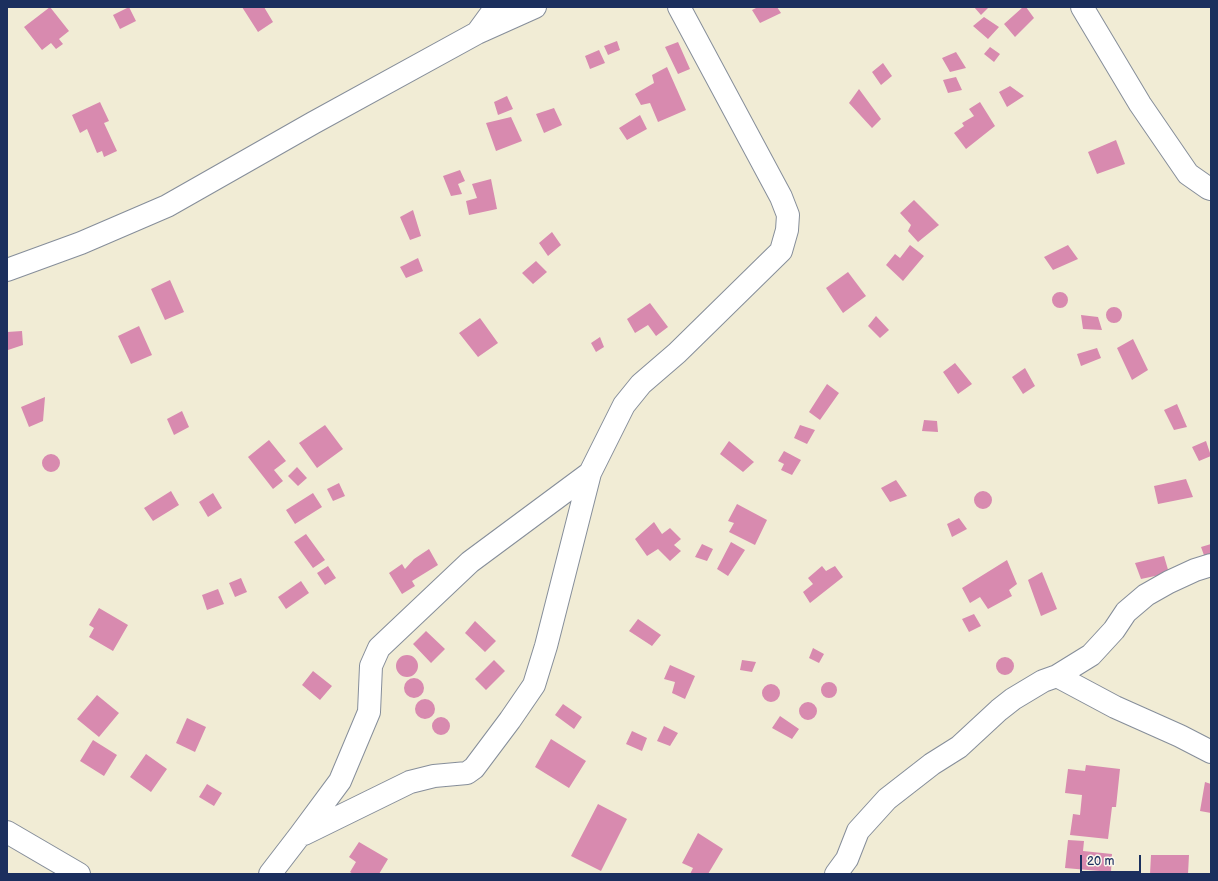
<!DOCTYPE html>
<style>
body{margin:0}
#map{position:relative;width:1218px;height:881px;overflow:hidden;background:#f1ecd5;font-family:"Balsamiq Sans",sans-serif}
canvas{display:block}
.frame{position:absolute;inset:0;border:8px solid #1b2f5e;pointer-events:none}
.scale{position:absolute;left:1080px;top:855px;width:61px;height:18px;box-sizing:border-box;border:2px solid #1b2f5e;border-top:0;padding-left:5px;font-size:12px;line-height:14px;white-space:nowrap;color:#1b2f5e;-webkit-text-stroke:3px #fbf7ec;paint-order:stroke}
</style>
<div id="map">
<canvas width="1218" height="881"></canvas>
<div class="frame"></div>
<div class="scale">20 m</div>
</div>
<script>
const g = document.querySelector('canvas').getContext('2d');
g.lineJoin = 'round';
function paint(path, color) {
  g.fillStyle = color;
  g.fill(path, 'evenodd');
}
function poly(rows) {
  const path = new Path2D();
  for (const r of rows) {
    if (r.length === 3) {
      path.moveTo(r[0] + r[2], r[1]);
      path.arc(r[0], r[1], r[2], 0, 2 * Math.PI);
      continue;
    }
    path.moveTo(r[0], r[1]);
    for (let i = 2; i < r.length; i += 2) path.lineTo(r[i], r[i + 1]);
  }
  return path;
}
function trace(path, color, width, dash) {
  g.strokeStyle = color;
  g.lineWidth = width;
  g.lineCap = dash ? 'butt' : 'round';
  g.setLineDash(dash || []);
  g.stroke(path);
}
const building = poly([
 [50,7,69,31,59,39,63,44,56,49,51,43,42,50,24,27],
 [129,7,136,21,120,29,113,15],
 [242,7,264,7,273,22,258,32],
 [758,7,777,7,781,13,760,23,752,10],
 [974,7,989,7,981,15],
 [1023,7,1026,7,1034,18,1015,37,1004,24],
 [984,17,999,27,988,39,973,26],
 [617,41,620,50,608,55,604,46],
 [678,42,690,69,678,74,665,47],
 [990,47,1000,54,994,62,984,54],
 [599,50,605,63,590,69,585,56],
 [956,52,966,68,950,72,942,58],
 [883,63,892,76,881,85,872,72],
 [667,67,686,110,658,122,650,103,641,105,635,94,654,83,652,75],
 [956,77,962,90,948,93,943,80],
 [1010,86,1024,96,1007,107,999,92],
 [859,89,881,119,872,128,849,103],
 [507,96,513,109,498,115,494,102],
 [100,102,109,121,104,123,117,151,104,157,102,151,97,153,87,129,80,133,72,115],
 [980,102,995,126,966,149,954,133,964,126,962,123,974,116,969,109],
 [554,108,562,125,544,133,536,114],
 [640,115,647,129,627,140,619,128],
 [511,117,522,141,496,151,486,123],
 [1116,140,1125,164,1097,174,1088,152],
 [460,170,465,181,458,184,462,194,451,196,443,176],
 [491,179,497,209,469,215,466,201,477,198,472,184],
 [914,200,939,225,918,242,908,231,911,225,900,213],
 [413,210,421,236,410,240,400,217],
 [552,232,561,245,548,256,539,243],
 [910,245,924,256,903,281,886,265,895,254,900,258],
 [1068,245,1078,259,1053,270,1044,257],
 [418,258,423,271,406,278,400,267],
 [536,261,547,272,533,284,522,273],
 [848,272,866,296,843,313,826,288],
 [170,280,184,312,165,320,151,289],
 [1060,300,8],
 [650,303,668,327,656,336,648,325,635,333,627,319],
 [1114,315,8],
 [1081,315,1098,317,1102,330,1083,329],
 [876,316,889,330,880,338,868,326],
 [480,318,498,343,478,357,459,333],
 [139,326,152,355,131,364,118,336],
 [22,331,23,345,8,350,7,332],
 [600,337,604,347,596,352,591,343],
 [1133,339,1148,370,1132,380,1117,348],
 [1097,348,1101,358,1081,366,1077,354],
 [955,363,972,384,958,394,943,372],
 [1025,368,1035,386,1023,394,1012,377],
 [827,384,839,393,820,420,809,412],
 [45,397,43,421,29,427,21,407],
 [1177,404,1187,427,1174,430,1164,410],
 [182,411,189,427,174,435,167,419],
 [924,420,937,421,938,432,922,431],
 [325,425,343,449,317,468,299,443],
 [800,425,815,430,807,444,794,438],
 [269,440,286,461,274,470,283,481,273,489,248,457],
 [729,441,754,462,743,472,720,454],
 [1206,441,1211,456,1199,461,1192,447],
 [784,451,801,460,792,475,781,470,784,464,778,461],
 [51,463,9],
 [297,467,307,478,298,486,288,476],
 [1186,479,1193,497,1158,504,1154,486],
 [896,480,907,496,890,502,881,488],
 [339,483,345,496,333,501,327,489],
 [983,500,9],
 [171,491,179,505,153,521,144,508],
 [213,493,222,508,208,517,199,502],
 [313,493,322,507,295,524,286,510],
 [737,504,767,520,755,545,729,532,734,523,728,521],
 [959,518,967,529,952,537,947,524],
 [654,522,662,534,670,528,681,539,674,545,681,551,670,561,658,549,647,556,635,539],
 [306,534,325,560,313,568,294,542],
 [731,542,745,550,728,576,717,569],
 [702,544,713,549,707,561,695,557],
 [1211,544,1211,556,1205,558,1201,547],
 [429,549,438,565,412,581,415,586,402,594,389,573,402,564,405,569,414,559],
 [1164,556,1169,573,1141,579,1135,563],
 [1007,560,1017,584,1009,590,1012,596,988,609,980,597,970,603,962,588],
 [328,566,336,578,325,585,317,573],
 [822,566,826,571,835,566,843,577,810,603,803,592,813,584,808,578],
 [1042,572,1057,609,1041,616,1028,580],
 [241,578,247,592,235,597,229,583],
 [301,581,309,593,286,609,278,597],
 [218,589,224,604,207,610,202,595],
 [99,608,128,625,113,651,89,637,94,628,89,625],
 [974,614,981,626,969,632,962,619],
 [638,619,661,635,652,646,629,631],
 [475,621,496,641,485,652,465,633],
 [426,631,445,649,431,663,413,644],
 [813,648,824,654,819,663,809,658],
 [407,666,11],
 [1005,666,9],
 [494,660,505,671,486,690,475,679],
 [742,660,756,662,752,672,740,670],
 [670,665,695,676,685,699,672,693,675,682,664,679],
 [313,671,332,686,320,700,302,685],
 [414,688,10],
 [829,690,8],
 [771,693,9],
 [97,695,119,713,99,737,77,719],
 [425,709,10],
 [808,711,9],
 [563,704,582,717,574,729,555,715],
 [780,716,799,729,792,739,772,728],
 [441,726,9],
 [187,718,206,727,195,752,176,743],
 [664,726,678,733,670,746,657,741],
 [632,731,647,738,642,751,626,744],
 [551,739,586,761,569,788,535,767],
 [93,740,117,755,104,776,80,761],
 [146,754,167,769,151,792,130,777],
 [1086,765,1120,769,1116,807,1112,807,1108,839,1070,835,1073,814,1080,815,1082,795,1065,793,1068,769,1085,771],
 [1205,782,1211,784,1211,813,1200,811],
 [207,784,222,793,214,806,199,797],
 [598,804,627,819,601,871,571,856],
 [698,833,723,849,708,874,690,874,693,868,682,863],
 [1068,840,1084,841,1083,851,1112,854,1111,872,1065,868],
 [359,842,388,859,379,874,353,874,350,872,356,862,349,857],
 [1151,855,1189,855,1188,874,1150,874]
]);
const street = poly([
 [496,7,477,33,535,7],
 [1082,7,1140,104,1188,174,1208,188,1211,189],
 [7,270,81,243,167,206,248,160,313,123,477,33],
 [1057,676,1115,707,1180,736,1211,752],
 [7,832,79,874],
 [304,834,410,782,434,776,467,773,474,768,510,720,534,685,546,646,590,473],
 [270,874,300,835,340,781,369,712,371,666,379,648,470,562,590,473,624,405,641,384,677,353,781,251,787,230,788,215,781,197,679,7],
 [836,874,847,859,858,831,887,799,932,764,959,747,999,710,1013,699,1043,681,1057,676,1091,655,1114,630,1126,612,1146,595,1169,582,1195,570,1211,565]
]);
paint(building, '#d88aaf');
trace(street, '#868e9a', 24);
trace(street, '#fff', 22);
</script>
